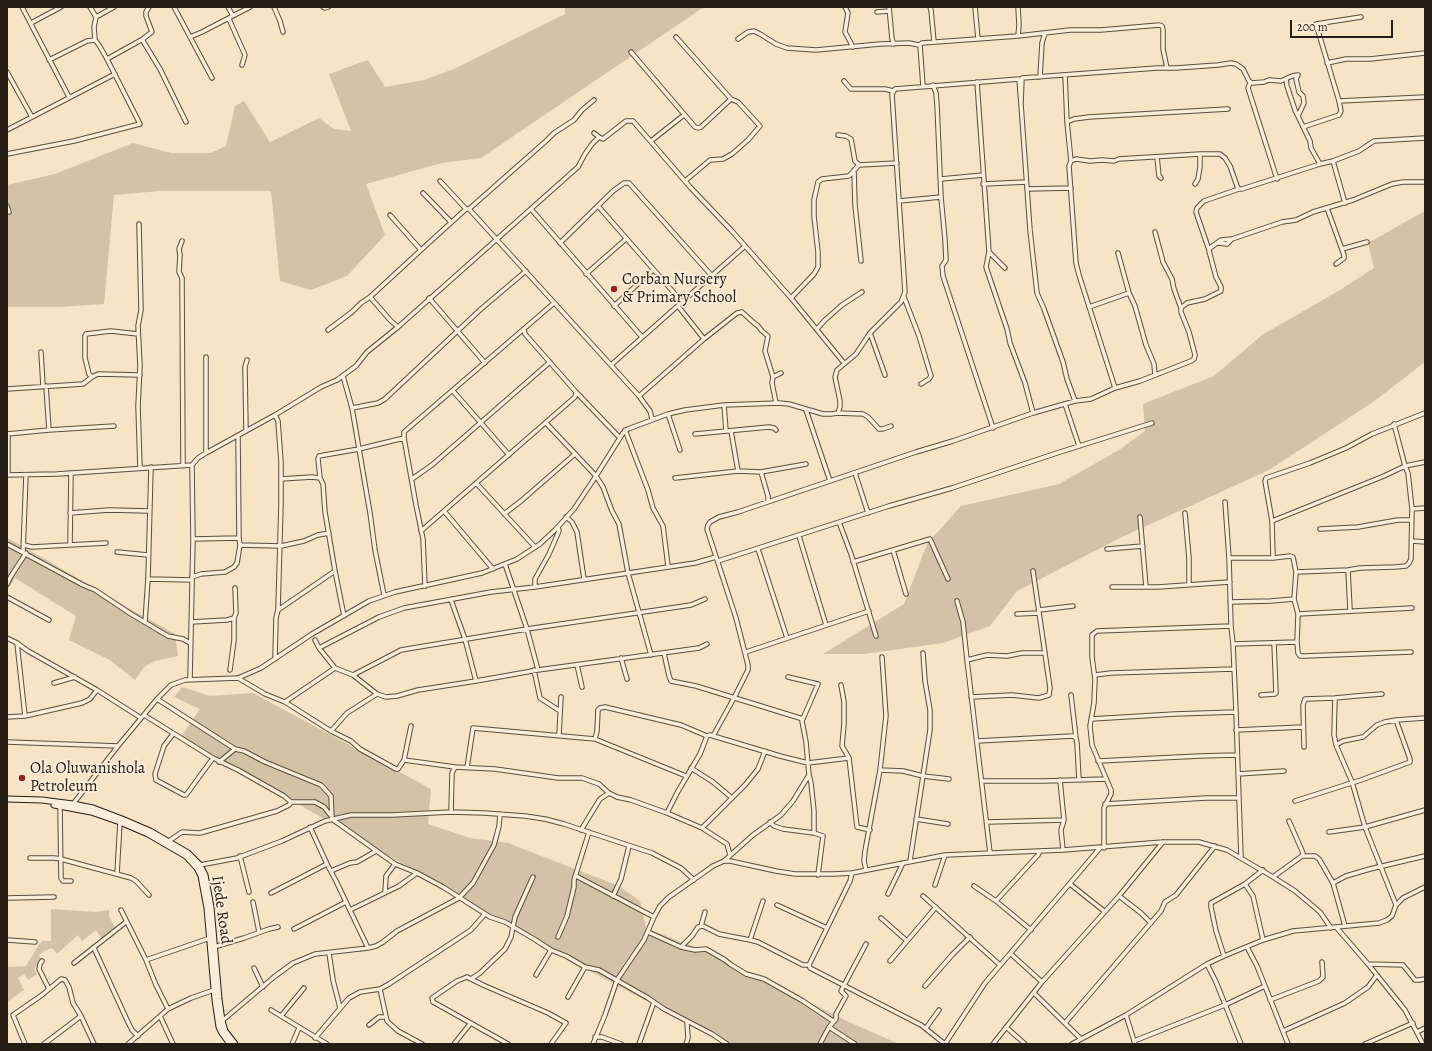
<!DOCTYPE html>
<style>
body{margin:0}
#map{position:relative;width:1432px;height:1051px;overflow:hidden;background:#f7e4c6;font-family:Alegreya,serif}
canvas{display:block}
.frame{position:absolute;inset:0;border:8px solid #251c13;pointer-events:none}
.scale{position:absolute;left:1290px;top:20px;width:103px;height:18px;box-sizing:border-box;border:2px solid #251c13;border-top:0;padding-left:5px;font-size:12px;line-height:14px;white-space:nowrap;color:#251c13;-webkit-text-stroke:3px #faedda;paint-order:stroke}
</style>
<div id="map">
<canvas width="1432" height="1051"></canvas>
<div class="frame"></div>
<div class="scale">200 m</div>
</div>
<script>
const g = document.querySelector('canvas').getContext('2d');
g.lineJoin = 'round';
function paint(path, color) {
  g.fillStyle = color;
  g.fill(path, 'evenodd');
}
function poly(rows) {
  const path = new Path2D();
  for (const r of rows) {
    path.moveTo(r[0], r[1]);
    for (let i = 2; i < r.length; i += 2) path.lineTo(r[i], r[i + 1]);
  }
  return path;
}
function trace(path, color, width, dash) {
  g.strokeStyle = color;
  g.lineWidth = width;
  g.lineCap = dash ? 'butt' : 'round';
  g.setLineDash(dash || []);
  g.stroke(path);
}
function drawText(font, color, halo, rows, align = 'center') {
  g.font = font + ' Alegreya,serif';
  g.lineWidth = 3.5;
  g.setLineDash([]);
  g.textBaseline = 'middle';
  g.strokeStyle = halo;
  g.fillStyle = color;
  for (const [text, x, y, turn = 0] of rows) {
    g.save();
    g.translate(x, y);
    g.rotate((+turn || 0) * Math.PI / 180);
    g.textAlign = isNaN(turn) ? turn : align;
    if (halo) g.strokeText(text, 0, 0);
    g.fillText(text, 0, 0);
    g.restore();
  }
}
const green = poly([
 [565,7,706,7,701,9,481,158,442,163,366,184,385,235,347,276,311,290,280,281,271,191,160,191,114,195,104,304,59,307,7,307,7,185,55,174,133,143,171,153,211,153,226,146,235,106,244,101,270,142,319,118,334,129,351,131,329,74,368,60,385,87,424,80,454,69,565,14],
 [1425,211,1425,362,1373,402,1269,470,1122,537,1017,591,990,626,943,643,864,654,823,654,904,604,927,544,961,506,1059,484,1119,450,1145,431,1143,404,1214,376,1262,335,1335,293,1374,268,1368,243],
 [7,538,38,555,118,602,175,634,178,656,155,661,144,667,135,680,110,660,69,640,76,616,15,578,7,591],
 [182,687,210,696,253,693,431,789,428,824,470,838,508,843,619,886,640,901,646,928,712,954,847,1021,899,1044,728,1044,588,970,181,737,200,709,174,697],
 [51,909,95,912,109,910,109,916,115,928,102,939,96,930,82,941,78,935,57,954,52,948,44,951,39,955,41,959,34,969,37,974,28,980,24,974,18,978,24,990,7,1002,7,967,26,966,38,946,42,941,51,941]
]);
const minor = poly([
 [22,7,69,97],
 [90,7,96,17],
 [149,7,146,12,146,16,152,32,144,38,143,41,160,69,186,122],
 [174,7,212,78],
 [228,7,233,16],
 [274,7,280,21,283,32],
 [323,7,325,8,328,7],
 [845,7,848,13,845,32,853,47],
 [889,7,892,39,894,44],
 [930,7,931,10,934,42],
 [975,7,978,39],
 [1018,7,1019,25,1018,36],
 [877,12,889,11],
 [229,19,245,55,242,65],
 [31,23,61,7],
 [190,37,202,32,250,7],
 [676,37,731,99,738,102,760,126,748,140,732,154,723,159,710,160,685,181],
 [738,39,748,32,754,31,760,34,776,44,787,48,816,50,880,44,909,43,919,45,922,43,1018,36,1070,30,1101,30,1159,25,1162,26,1163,29,1163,49,1167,68],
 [95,40,94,27,96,17,114,7],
 [920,45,923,86],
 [631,52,695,127,698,128,701,127,731,99],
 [107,59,143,39],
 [1327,63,1346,59,1370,59,1425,53],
 [7,72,32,117],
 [1065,75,1067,122,1071,161,1069,166,1076,263,1079,275,1115,388],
 [1298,75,1296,79,1299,92,1303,96,1304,103,1298,116],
 [1040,77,1042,43,1045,33],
 [1286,79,1287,86,1295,110,1310,141,1311,148,1320,164,1333,161],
 [844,81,851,89,885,89,893,91],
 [977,82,989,252,986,267,1007,329,1010,343,1025,383,1033,413],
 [1250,83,1248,88,1277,179],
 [933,85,936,93,937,105,941,197,945,240,946,260,942,266,943,276,993,428],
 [1339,101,1316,24,1361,17],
 [1021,104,1030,230,1037,293,1044,309,1063,362,1067,379,1075,401],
 [1067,122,1074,119,1089,117,1228,109],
 [1303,127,1339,115,1341,111,1339,101,1425,97],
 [7,130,115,74],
 [594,133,599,137,603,139,626,121,633,121,690,187,731,230,791,298,844,363],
 [838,135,846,136,851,139,855,161,859,165],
 [651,141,684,115],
 [7,154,74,141,140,124,107,59,99,45,95,40,87,41,49,60],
 [1157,157,1159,176,1161,178],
 [1071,161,1076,159,1090,161,1102,160,1114,161,1119,159,1200,154,1220,154,1225,158,1230,166,1237,186,1239,189,1242,189,1320,164],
 [854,170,855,205,861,261],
 [941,179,983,175],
 [440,181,466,209],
 [983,184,1026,182],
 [1195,184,1198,179,1200,167,1200,154],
 [1027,189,1071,188],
 [423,193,451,222],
 [899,201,941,197],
 [1345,203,1333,161,1359,151,1374,141,1425,138],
 [7,206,9,212],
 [598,206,682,302],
 [1327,208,1344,255,1344,258,1336,264],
 [469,209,546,141,554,133,574,120,582,110,594,100],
 [531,209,642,337],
 [390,215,421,250],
 [139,224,141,310,138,326,140,366,138,406,140,468],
 [182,241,179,249,180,255,179,272,182,278,183,466],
 [560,243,613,191,624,183,629,183,712,276],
 [1218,243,1227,244,1232,239],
 [1342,249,1367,242],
 [1209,250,1196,212,1197,208,1204,201,1239,189],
 [989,252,1005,268],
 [1118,253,1129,293,1135,306,1146,345,1154,364,1155,375],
 [586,274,626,239],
 [370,297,421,250,466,209,469,209,639,396,650,411,652,419],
 [904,297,919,336,931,376,929,379,921,384],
 [429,298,485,363],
 [791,298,814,274,818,267,818,252,814,216,814,200,818,182,822,179,849,176,859,165,897,163],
 [614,306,653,270],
 [678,306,704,339],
 [1089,307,1129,293],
 [1181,308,1187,303,1205,299,1221,291,1221,287,1216,277,1209,251,1210,248,1221,240,1232,239,1282,222,1296,220,1313,212,1353,200,1392,184,1403,182,1425,182],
 [817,329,825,320,842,305,862,292],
 [328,330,352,312,361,303,370,297,391,321,398,327],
 [524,330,525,334,576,392,620,438],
 [870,333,885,375],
 [41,352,43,386],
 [206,357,206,453],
 [611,365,744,247],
 [343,376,352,408,370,513,375,550,384,595],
 [92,377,89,374,85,358,85,336,86,334,111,331,138,334],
 [773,377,781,373],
 [46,386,49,430],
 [7,389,83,384,92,377,98,374,140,375],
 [453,391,509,455],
 [639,396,704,339,737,313,742,312,754,323,758,326,762,331,768,336,765,351,773,377,772,383,776,403],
 [1065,404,1079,446],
 [724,405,726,431],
 [352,408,378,403,385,399,481,309,526,271],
 [806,410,830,481],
 [838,413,863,414,868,417,879,429,883,429,891,426],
 [668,414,680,450],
 [546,423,596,476,603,487,612,511,619,524,628,573,651,655],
 [625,430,648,490,653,508,663,526,668,566],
 [246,431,245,367,247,360],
 [731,431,738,471],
 [7,434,49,430,114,426],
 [8,434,8,475],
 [695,434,769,427,774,428,776,430],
 [238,436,239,538],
 [761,472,768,496,768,501],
 [855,473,868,513],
 [7,475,57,474,192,465,198,458,206,453,275,415,321,387,337,380,356,366,367,352,398,327,578,167,585,154,592,144,599,137],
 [320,478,318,459,319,456,359,449,404,438],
 [675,478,738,471,761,472,806,464],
 [281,479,312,477,320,478,323,484,325,512,335,571,344,616],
 [412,479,432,465,550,362],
 [476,483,535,547],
 [1225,502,1229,558,1231,626,1233,644,1236,712,1241,857],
 [1412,509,1425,508],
 [444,511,493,569],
 [70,513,109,510,149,511],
 [1185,513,1189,558,1189,585],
 [504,514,521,501,575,454],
 [566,517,572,522,577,532,584,579],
 [1140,517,1146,587],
 [1272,521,1384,476,1405,466,1394,424],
 [839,522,851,554,876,636],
 [1320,529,1358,527,1398,520,1412,520],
 [421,531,575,397,576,392],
 [799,536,826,625],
 [193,539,239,538,240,545,281,546,304,541,318,535,329,533],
 [1412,541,1425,542],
 [7,544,83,585,95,590,131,614,168,636,183,639,190,643],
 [24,545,32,547,106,543],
 [70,545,71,473],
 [758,549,787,638],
 [1107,549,1143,546],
 [893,550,906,594],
 [23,552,26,475],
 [117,552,148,555],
 [1229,558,1273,558,1272,521,1265,481,1266,478,1310,463,1346,448,1372,434,1425,413],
 [1273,558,1290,556,1293,557,1296,572,1294,599,1298,614,1297,642],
 [718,561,889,506,952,488,1057,453,1152,423],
 [853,562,930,539,948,579],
 [505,564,527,629,538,670],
 [1348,570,1350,610],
 [1296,572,1348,570,1360,568,1395,567,1406,566,1409,563,1411,559,1412,509,1408,473,1405,466,1425,462],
 [192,577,201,574,225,572,234,567,237,563,240,545],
 [148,579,192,580],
 [7,584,11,576,26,553],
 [425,586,423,539,416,505,404,438,404,432,554,303],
 [535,587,535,579,549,554,559,531,558,527],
 [1112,587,1158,587,1230,582],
 [7,597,49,620],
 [451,600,465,639,476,681],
 [957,601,963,622,967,660],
 [1230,602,1271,601,1294,599],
 [278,610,335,571],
 [1039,610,1073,606],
 [1017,614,1039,613],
 [1298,614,1412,608],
 [145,622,148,579,151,467],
 [191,622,227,620,234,618,236,613,235,588],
 [7,638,17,643,28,651,97,690,141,718],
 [315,640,319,648,335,668,353,675,377,694,386,697,397,696,418,690,476,681,538,670,699,648,707,644],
 [17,643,25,716],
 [1233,644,1297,642,1298,653,1300,656,1304,656,1411,652],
 [319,648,379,617,404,608,491,592,535,587,695,563,716,557],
 [746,652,869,611],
 [664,653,669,676,671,681,696,686,803,719],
 [621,658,627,679],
 [275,659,276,618,278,610,281,504,281,462,278,421,275,415],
 [577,665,582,687],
 [230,670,234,640,234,618],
 [534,670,540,698,560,711],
 [353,675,401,650,527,629,691,605,705,599],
 [1095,675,1111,673,1234,669],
 [788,677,818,684,802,721,806,742,809,775,811,783,814,811,814,833],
 [238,678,265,694,285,702,331,731,351,741,360,749,396,769,398,769,404,760,411,726],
 [190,679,193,539,192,465],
 [54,683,75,677],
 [841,685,844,702,844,724,842,746,849,758,857,827,870,830],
 [1071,695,1076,738],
 [1261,695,1275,694,1276,693,1274,643],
 [971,697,1012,695,1039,698,1049,695,1050,688,1033,571],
 [1335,698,1334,735,1336,745],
 [157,699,235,749,244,751,265,762,321,785,331,796,332,819,395,864,417,873,443,887,490,917,505,922,534,939,551,950,566,956,585,967,599,970,648,998,664,1009,712,1034,727,1044],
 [285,702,335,668],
 [144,715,213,758,238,770,284,796,291,802,315,802,324,807,332,817],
 [7,717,25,716,82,703,90,699,97,690],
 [1091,719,1175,714,1236,712],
 [1236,730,1303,727],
 [331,731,347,713,377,694],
 [173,734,164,746,155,774,156,780,184,795,186,795,213,758],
 [559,735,561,697],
 [713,736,734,698,748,670,748,665,736,618,707,529,708,525,710,522,719,517,738,512,916,452,953,441,1033,413,1075,401,1091,399,1115,388,1140,381,1191,361,1194,359,1195,355,1189,332,1181,312,1181,308,1174,289,1172,279,1163,262,1155,232],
 [595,739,597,731,598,710,600,708,605,707,681,725,707,736],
 [977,741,1073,736,1076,738,1077,743,1079,780],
 [7,742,118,746],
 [1304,747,1303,705,1305,699,1335,698,1356,696,1382,694],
 [404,760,455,767],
 [1098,761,1200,756,1237,755],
 [219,762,235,749],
 [467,768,473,728,595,739,686,776],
 [691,768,713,782,732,798],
 [880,770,903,771,923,776,949,779],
 [1238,774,1284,771],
 [1060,780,1064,820,1061,830,1063,850],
 [982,781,1044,781,1106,779],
 [1295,801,1361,780,1410,762,1410,759,1396,720],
 [73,804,118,746,157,699,171,685,185,680,238,678,245,675,261,668,312,634,369,601,395,592,482,573,517,559,540,544,555,530,574,509,596,476,623,433,628,429,668,414,685,410,724,405,779,403,789,404,823,414,831,414,838,413,840,407,840,401,835,377,837,370,856,354,870,333,901,302,905,292,892,94,895,89,1019,79,1021,104,1022,78,1157,68,1176,68,1218,65,1231,63,1236,64,1243,69,1249,81,1252,83,1264,82,1269,80,1281,81,1292,76,1298,75],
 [1105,804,1206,798,1239,798],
 [60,806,61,878,63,881,71,881],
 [451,812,452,773,455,767,495,769,558,778,582,778,599,784,609,793,617,797,631,800,667,813],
 [916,819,948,824],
 [770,822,774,826,783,829,814,833,823,836,818,875],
 [987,822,1064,820],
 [310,827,327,864,336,881,368,948],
 [702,828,745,785,758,769,765,751],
 [581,830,600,799,609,793],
 [1329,832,1365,827,1425,810],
 [169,841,182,832,200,833,277,811,289,805,291,802],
 [1104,848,1104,808,1111,794,1111,790,1092,745,1090,726,1094,703,1095,679,1092,657,1092,635,1097,631,1231,626],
 [990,853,967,660,987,655,1007,656,1022,653,1045,653],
 [730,855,727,844,702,828,667,813,677,793,700,754,707,736,710,735,780,756,808,763,849,758],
 [240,856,249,892],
 [1302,856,1315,856,1319,859,1333,883],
 [30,858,54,858,61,859,131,878,136,881,149,895],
 [724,861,753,835,781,815,793,801,809,775],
 [910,861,930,730,930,710,925,681,923,653],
 [200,865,237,858,282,841,325,821,351,815,392,815,451,812,484,813,525,816,545,819,564,824,652,853,681,868,694,880],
 [866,870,864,861,865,851,880,770,886,716,882,657],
 [331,871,350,863,357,862,376,851],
 [852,873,850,881,809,965,810,968,921,1025,945,1044],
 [117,874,120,822],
 [576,876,654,917],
 [1273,877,1302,856,1303,853,1289,821],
 [1070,884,1104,911],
 [1245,884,1253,896,1263,940],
 [935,885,945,855],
 [974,886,996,901,1031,930],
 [271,893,327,864],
 [385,893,386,876,395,864],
 [888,894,903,863],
 [613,896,621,879,629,846],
 [923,896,1000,965],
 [1119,896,1141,913,1151,923],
 [7,898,54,897],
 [996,901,1038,855,1040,851],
 [253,902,259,932],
 [777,905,827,928],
 [1396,905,1403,898,1425,887],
 [121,910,146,960,156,985,168,1009,191,998,214,990],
 [350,910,399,886,417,873],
 [881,918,907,941],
 [701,926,705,912],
 [1345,926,1333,883,1346,876,1370,869,1425,856],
 [1336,927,1368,964,1405,1010,1423,1044],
 [294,929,346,902],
 [648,932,681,947,695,950,706,949,725,960,730,964,746,974,764,979,803,1001,833,1021],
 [558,937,567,916,574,887,574,880,589,832],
 [7,940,35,942],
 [750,940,763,901],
 [214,947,244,938,269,929,278,927],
 [681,947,692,936,698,927,703,926,719,934,750,940,758,942,803,965,809,965],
 [1247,947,1257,966,1288,1044],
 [94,948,127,1020,132,1030,138,1036],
 [329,953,333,980,340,1008],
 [1011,954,1042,982],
 [1224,956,1216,931,1211,907,1211,903,1245,884,1263,870],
 [146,960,210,938],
 [42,961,40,964,39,969,49,989],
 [890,961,936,907],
 [74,963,126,922],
 [1207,964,1216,982,1241,1044],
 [1368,964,1403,965,1415,980,1419,980,1425,979],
 [254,968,263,987],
 [536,975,551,950],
 [471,979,480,973,505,949,511,937,515,917,533,877],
 [925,986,952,955,970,937],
 [380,989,387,1021,398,1031,422,1044],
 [1034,993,1081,1039],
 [568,997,585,967],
 [1270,1000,1319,981,1323,977,1322,962],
 [271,1010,327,1044],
 [1126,1015,1135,1044],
 [160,1016,173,1044],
 [281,1016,304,988],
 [222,1021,274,977,293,963,315,954,368,948,376,946,383,942,397,931,459,898,473,883,494,845,499,826,500,814],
 [1065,1023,1161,911,1165,902,1176,895,1215,846],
 [369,1025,379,1017,385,1017],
 [829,1027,855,1044],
 [1006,1027,1025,1044],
 [926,1028,939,1010],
 [1283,1031,1345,1003,1368,987,1377,975],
 [1417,1032,1425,1028],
 [595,1037,602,1037,621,1044],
 [315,1038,349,998,360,992,380,989,389,984,471,930,485,914],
 [1134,1041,1225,1005,1265,986],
 [25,1044,13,1015,42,995,61,979,65,980,69,987,73,1003,81,1016,94,1044],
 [44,1044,81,1016],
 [128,1044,168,1009],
 [292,1044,299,1028],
 [454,1044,470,1024],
 [508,1044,435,1003,433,1002,432,998,457,981,467,977,483,985,548,1013,566,1023,551,1044],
 [593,1044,605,1015,617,980,644,940,654,917,660,906,669,897,713,866,724,861,730,861,776,871,795,874,834,874,852,873,945,855,1063,850,1163,842,1199,842,1227,850,1273,877,1295,891,1320,912,1331,928],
 [639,1044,654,1002],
 [686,1044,688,1038,687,1022],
 [820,1044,829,1027,836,1019,836,1014,846,996,841,991,866,944],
 [945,1044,985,983,1100,848],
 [993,1044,1042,982,1119,896,1163,842],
 [1072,1044,1126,1015,1207,964,1224,956,1263,940,1293,931,1379,923,1387,920,1392,916,1396,905,1365,827,1352,782,1336,745,1343,741,1363,737,1377,725,1385,722,1396,720,1425,718],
 [1365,1044,1413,1023]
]);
const secondary = poly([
 [7,799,42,800,73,804,93,808,122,819,150,831,188,853,200,865,205,875,211,907,219,999,222,1021,225,1031,235,1044],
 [54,805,91,812,120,822,148,834,186,856,197,868,201,876,207,908,215,1000,219,1027,222,1033,230,1044]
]);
const markers = [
 [614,289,4,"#8f2418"],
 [22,778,4,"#8f2418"]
];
const poiNames = [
 ["Corban Nursery",622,280],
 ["& Primary School",622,298],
 ["Ola Oluwanishola",30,769],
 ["Petroleum",30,787]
];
const streetNames = [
 ["Ijede Road",221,910,82]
];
paint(green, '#d3c2a8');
trace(minor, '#5a4e40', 5.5);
trace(secondary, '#251c13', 7);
trace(minor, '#faedda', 3.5);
trace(secondary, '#faedda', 5);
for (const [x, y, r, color] of markers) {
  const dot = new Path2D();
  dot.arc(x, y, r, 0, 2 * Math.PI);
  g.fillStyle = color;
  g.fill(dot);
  trace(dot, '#faedda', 1.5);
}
drawText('16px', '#251c13', '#faedda', poiNames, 'left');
drawText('16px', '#251c13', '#faedda', streetNames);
</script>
